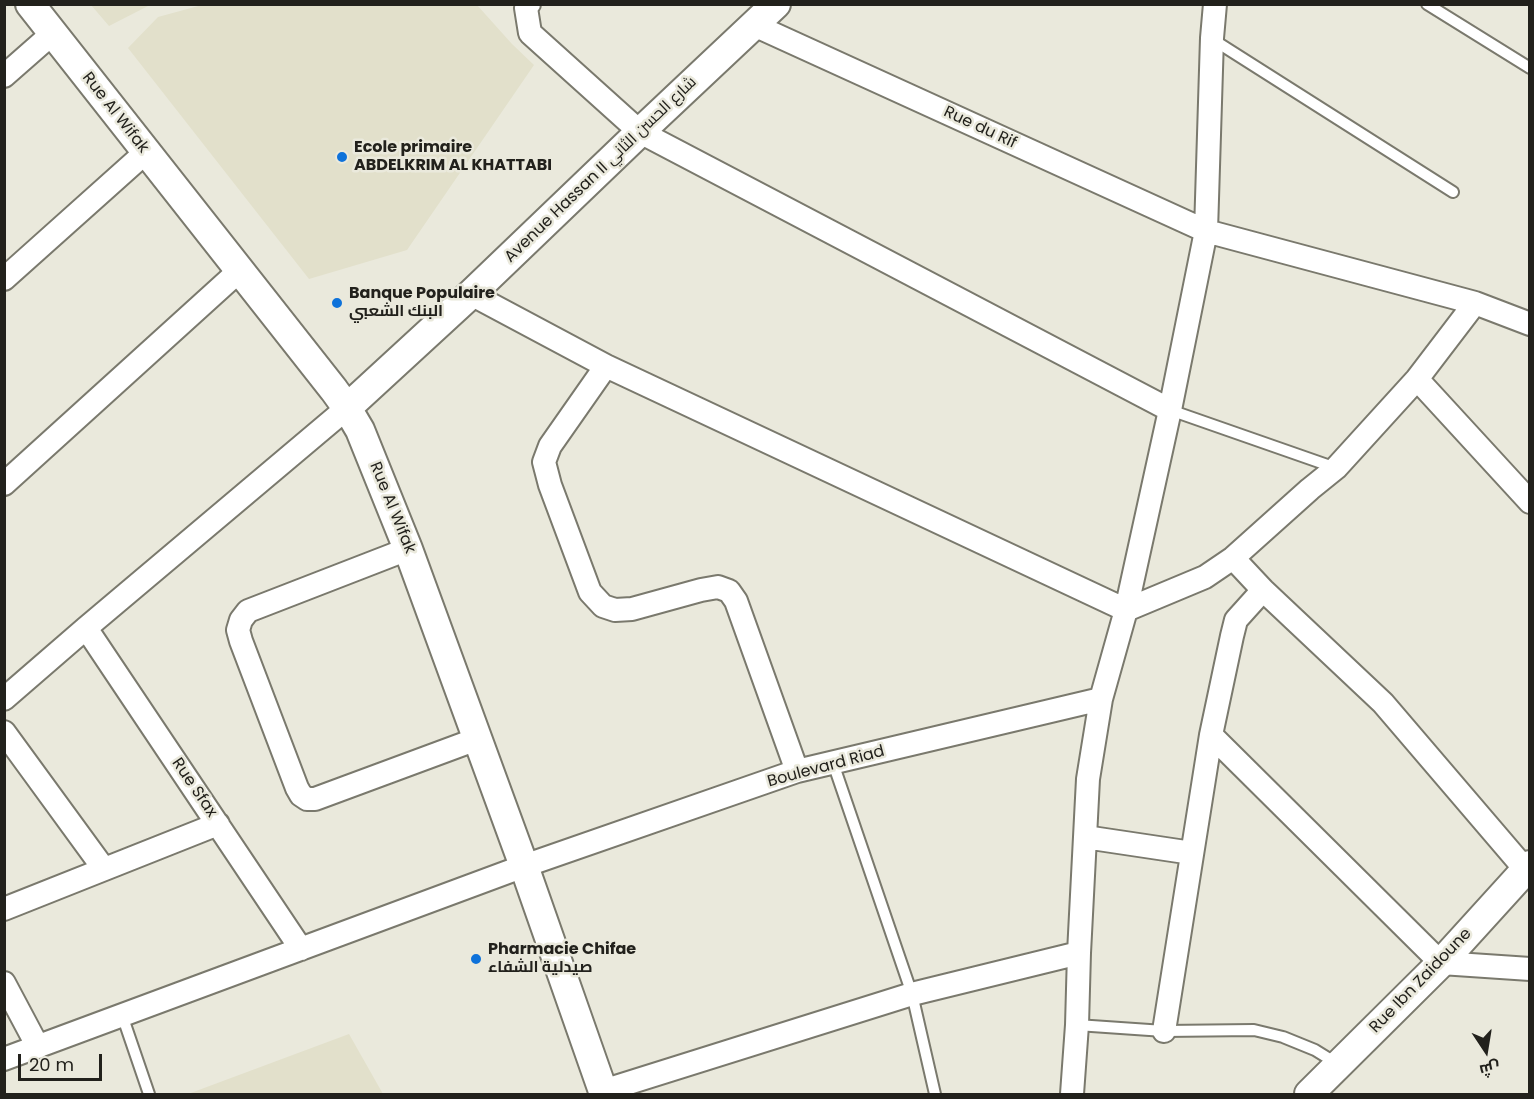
<!DOCTYPE html>
<meta charset="utf-8">
<style>
body{margin:0}
#map{position:relative;width:1534px;height:1099px;overflow:hidden;background:#eae9dc;font-family:Poppins,Cairo,sans-serif}
canvas{display:block}
.frame{position:absolute;inset:0;border:6px solid #22211c;pointer-events:none}
.north{position:absolute;left:1456px;top:1021px;width:60px;height:60px;-webkit-text-stroke:4px #eae9dc;paint-order:stroke;rotate:168deg;font-size:16px;font-weight:700;line-height:24px;text-align:center;color:#22211c}
.north::after{content:'';display:block;margin:auto;width:21px;height:27px;background:#22211c;clip-path:polygon(50% 0,100% 100%,50% 72%,0 100%)}
.scale{position:absolute;left:18px;top:1054px;width:84px;height:27px;box-sizing:border-box;border:3px solid #22211c;border-top:0;padding-left:8px;font-size:18px;line-height:21px;white-space:nowrap;color:#22211c;-webkit-text-stroke:4px #eae9dc;paint-order:stroke}
</style>
<div id="map">
<canvas width="1534" height="1099"></canvas>
<div class="frame"></div>
<div class="north">ش</div>
<div class="scale">20 m</div>
</div>
<script>
const g = document.querySelector('canvas').getContext('2d');
g.lineJoin = 'round';
function paint(path, color) {
  g.fillStyle = color;
  g.fill(path, 'evenodd');
}
function poly(rows) {
  const path = new Path2D();
  for (const r of rows) {
    path.moveTo(r[0], r[1]);
    for (let i = 2; i < r.length; i += 2) path.lineTo(r[i], r[i + 1]);
  }
  return path;
}
function trace(path, color, width, dash) {
  g.strokeStyle = color;
  g.lineWidth = width;
  g.lineCap = dash ? 'butt' : 'round';
  g.setLineDash(dash || []);
  g.stroke(path);
}
function drawText(font, color, halo, rows, align = 'center') {
  g.font = font + ' Poppins,Cairo,sans-serif';
  g.lineWidth = 5;
  g.setLineDash([]);
  g.textBaseline = 'middle';
  g.strokeStyle = halo;
  g.fillStyle = color;
  for (const [text, x, y, turn = 0] of rows) {
    g.save();
    g.translate(x, y);
    g.rotate((+turn || 0) * Math.PI / 180);
    g.textAlign = isNaN(turn) ? turn : align;
    if (halo) g.strokeText(text, 0, 0);
    g.fillText(text, 0, 0);
    g.restore();
  }
}
const built = poly([
 [91,5,150,5,109,26],
 [477,5,512,44,534,65,407,250,309,279,128,48,158,17,202,5],
 [349,1034,383,1094,188,1094]
]);
const service = poly([
 [1427,4,1530,68],
 [1212,39,1453,192],
 [1170,410,1336,468],
 [833,763,912,994,935,1094],
 [122,1015,149,1094],
 [1077,1025,1164,1031,1254,1030,1283,1037,1315,1050,1336,1063]
]);
const minor = poly([
 [529,4,526,8,530,33,640,132,1170,410],
 [754,25,1206,231,1475,303,1530,324],
 [4,76,53,33],
 [4,279,146,152],
 [471,294,606,366,1126,610,1205,577,1233,558,1310,489,1336,468,1417,379,1475,303],
 [606,366,550,446,544,462,550,485,590,592,603,606,615,610,632,609,701,590,718,587,729,591,736,601,797,771],
 [1417,379,1530,502],
 [4,484,239,271],
 [408,549,248,611,241,620,238,630,241,641,297,788,301,795,307,799,315,799,477,739],
 [1233,558,1263,590,1383,703,1525,869],
 [86,628,301,949],
 [4,699,86,628,347,408],
 [4,732,104,869],
 [1211,735,1441,963,1530,969],
 [1085,837,1192,853],
 [4,909,218,824],
 [4,983,38,1047],
 [1164,1031,1211,735,1232,636,1236,620,1263,590],
 [4,1059,524,866,797,771,1101,699],
 [603,1091,912,994,1079,953],
 [1072,1094,1077,1025,1079,953,1088,779,1101,699,1126,610,1170,410,1206,231,1212,38,1215,4]
]);
const tertiary = poly([
 [30,4,334,390,347,408,360,430,408,549,524,866,604,1094],
 [347,408,471,294,640,132,776,4],
 [1309,1094,1441,963,1530,865]
]);
const markers = [
 [342,157,6,"#0e72da"],
 [337,303,6,"#0e72da"],
 [476,959,6,"#0e72da"]
];
const streetNames = [
 ["Rue Al Wifak",115,113,52],
 ["Rue du Rif",980,128,25],
 ["Avenue Hassan II شارع الحسن الثاني",601,170,-44],
 ["Rue Al Wifak",392,508,68],
 ["Boulevard Riad",826,767,-15],
 ["Rue Sfax",194,788,56],
 ["Rue Ibn Zaidoune",1421,981,-46]
];
const poiNames = [
 ["Ecole primaire",354,148],
 ["ABDELKRIM AL KHATTABI",354,166],
 ["Banque Populaire",349,294],
 ["البنك الشعبي",349,312],
 ["Pharmacie Chifae",488,950],
 ["صيدلية الشفاء",488,968]
];
paint(built, '#e2e0cb');
trace(service, '#7a796d', 14);
trace(minor, '#7a796d', 26);
trace(tertiary, '#7a796d', 32);
trace(service, '#fff', 10);
trace(minor, '#fff', 22);
trace(tertiary, '#fff', 28);
for (const [x, y, r, color] of markers) {
  const dot = new Path2D();
  dot.arc(x, y, r, 0, 2 * Math.PI);
  g.fillStyle = color;
  g.fill(dot);
  trace(dot, '#eae9dc', 2);
}
drawText('16px', '#22211c', '#eae9dc', streetNames);
drawText('bold 16px', '#22211c', '#eae9dc', poiNames, 'left');
</script>
